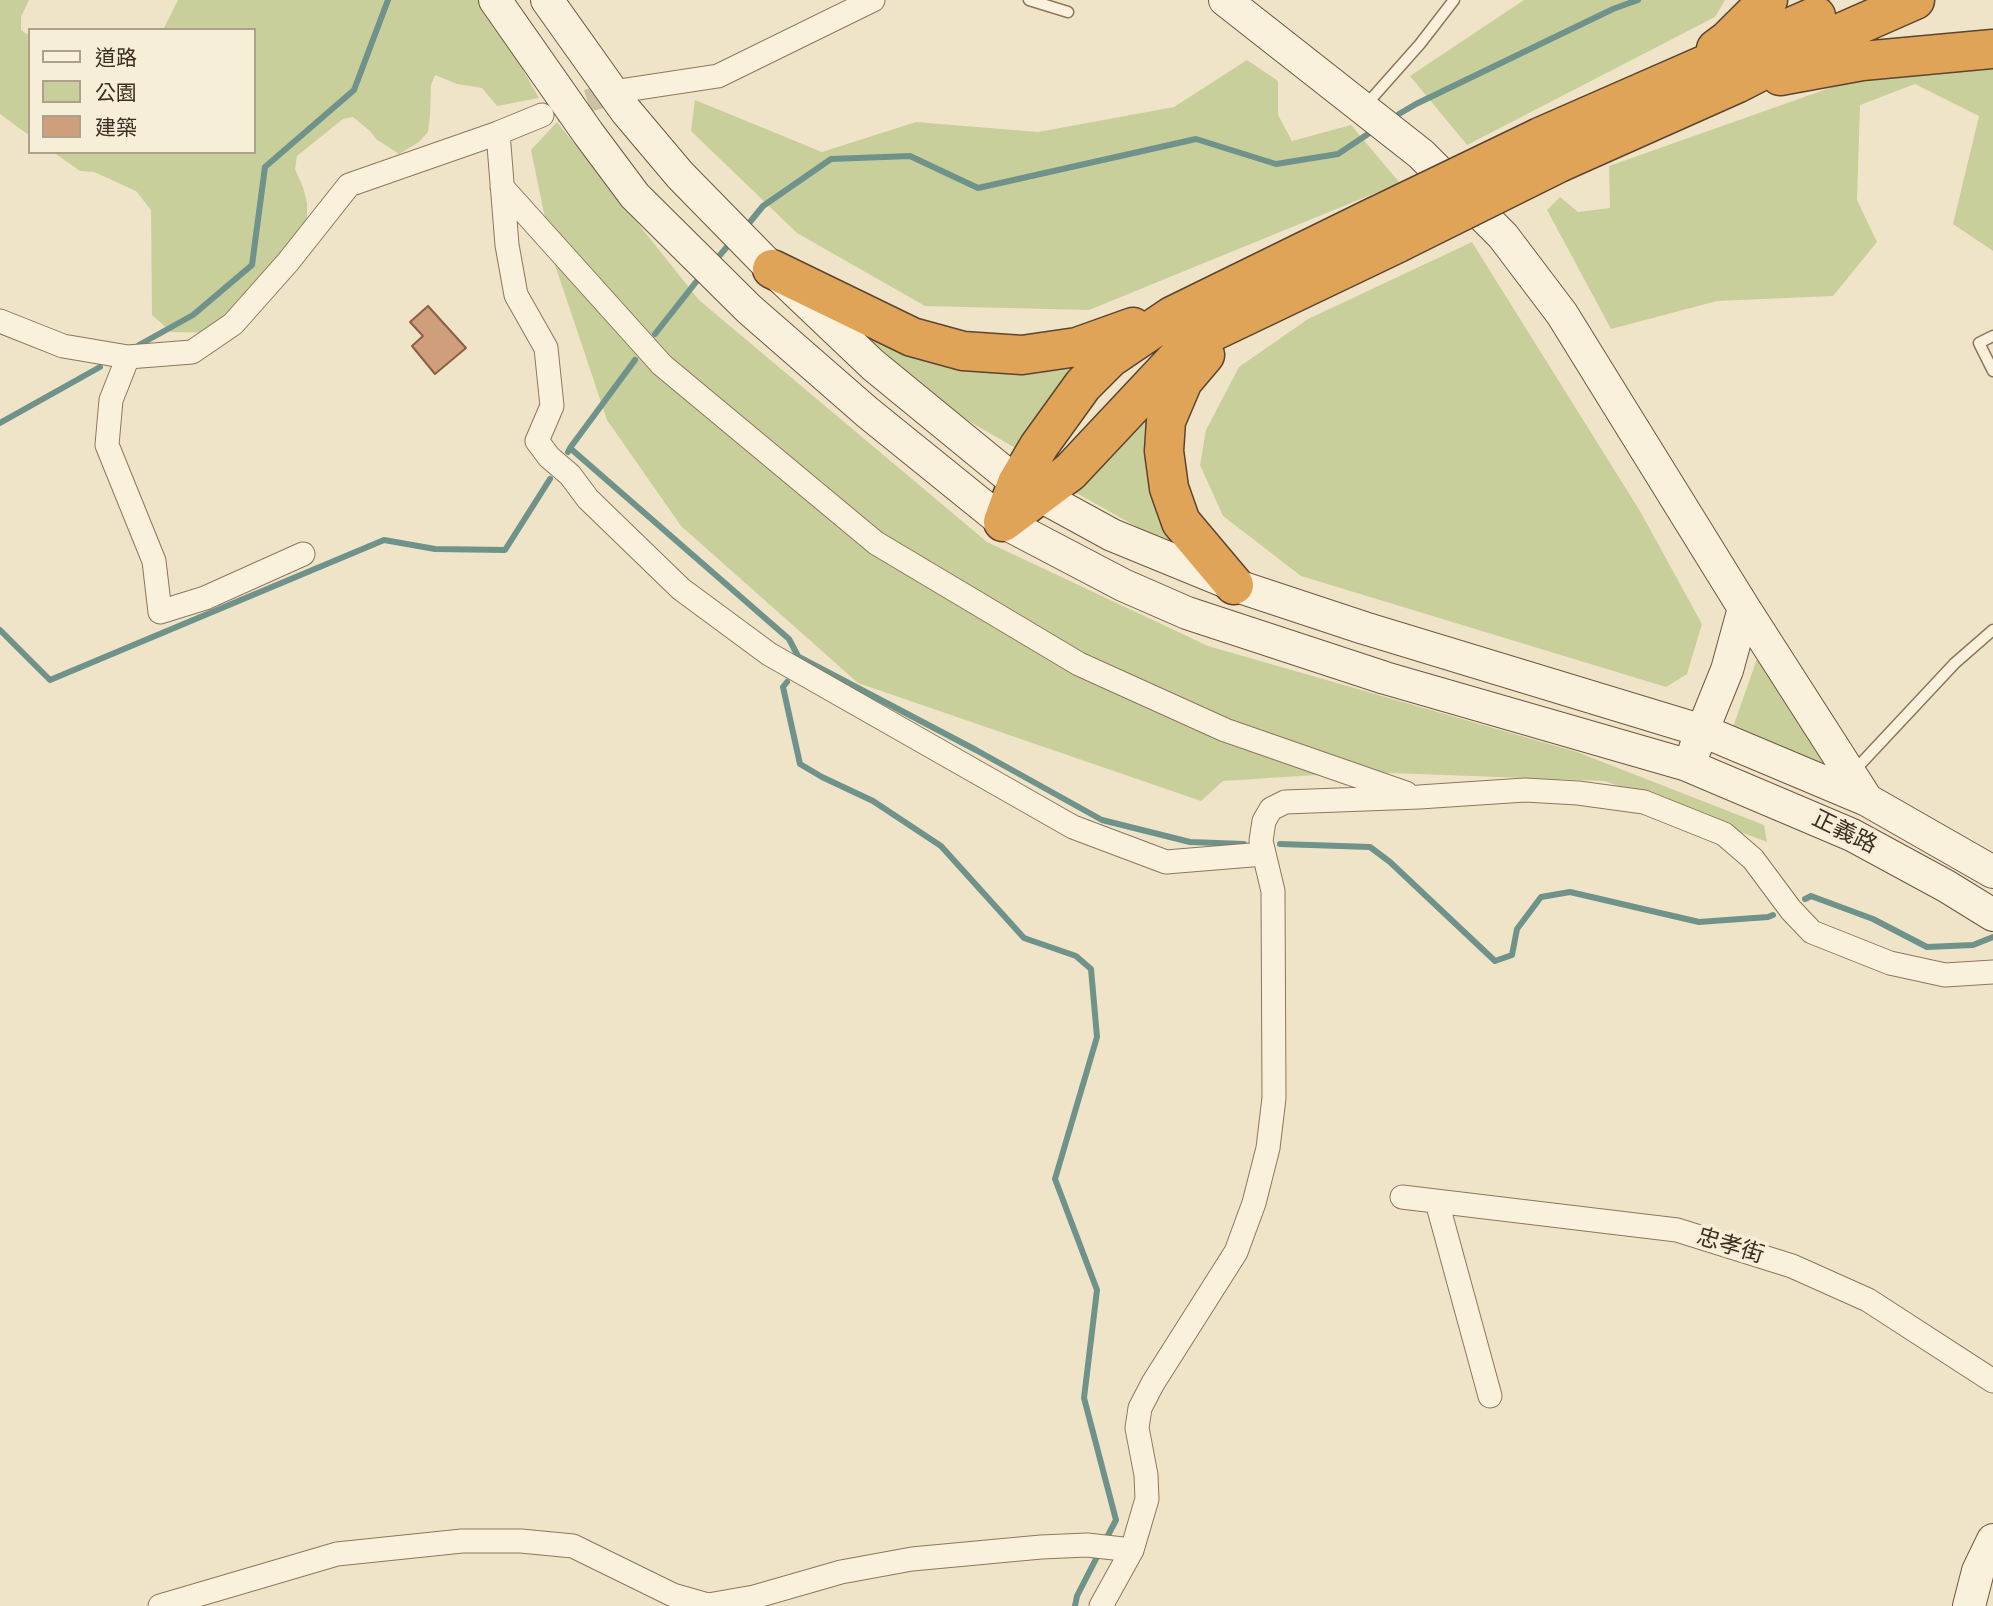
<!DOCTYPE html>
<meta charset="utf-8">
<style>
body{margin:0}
#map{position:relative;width:1993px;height:1606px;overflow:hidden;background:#f0e4c8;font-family:"Source Serif 4","Noto Sans TC",serif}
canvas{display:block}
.legend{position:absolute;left:28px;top:28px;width:228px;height:126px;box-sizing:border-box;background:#f7eed8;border:2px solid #ada18e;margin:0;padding:9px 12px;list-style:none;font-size:21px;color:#3d2e20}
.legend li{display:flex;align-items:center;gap:14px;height:35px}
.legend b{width:35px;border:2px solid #ada18e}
</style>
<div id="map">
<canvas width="1993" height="1606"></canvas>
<ul class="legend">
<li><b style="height:9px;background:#faf1dc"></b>道路</li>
<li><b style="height:19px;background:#c9cf9b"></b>公園</li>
<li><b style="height:19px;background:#cf9f7d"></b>建築</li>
</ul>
</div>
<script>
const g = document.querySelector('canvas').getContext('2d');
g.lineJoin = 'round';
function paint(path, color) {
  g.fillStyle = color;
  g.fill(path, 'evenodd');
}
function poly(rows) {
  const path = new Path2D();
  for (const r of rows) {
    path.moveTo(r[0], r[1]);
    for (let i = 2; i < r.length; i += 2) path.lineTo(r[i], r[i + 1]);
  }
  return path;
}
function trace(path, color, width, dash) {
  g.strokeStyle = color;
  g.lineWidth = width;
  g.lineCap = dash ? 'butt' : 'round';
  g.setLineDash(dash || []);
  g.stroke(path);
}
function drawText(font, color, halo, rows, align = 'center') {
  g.font = font + ' "Source Serif 4","Noto Sans TC",serif';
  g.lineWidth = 7;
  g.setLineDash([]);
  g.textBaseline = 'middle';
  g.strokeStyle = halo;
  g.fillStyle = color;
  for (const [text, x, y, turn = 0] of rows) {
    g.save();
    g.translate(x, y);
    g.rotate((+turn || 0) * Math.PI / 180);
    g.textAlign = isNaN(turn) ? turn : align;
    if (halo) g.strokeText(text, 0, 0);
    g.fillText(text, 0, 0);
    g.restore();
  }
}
const green = poly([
 [0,0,29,0,21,17,21,30,30,36,30,136,0,114],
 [178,0,483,0,539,98,497,106,482,88,457,84,435,75,431,85,430,116,428,132,419,142,399,154,376,139,370,131,353,117,343,119,297,156,295,169,303,187,307,203,307,222,303,238,263,308,229,333,171,332,152,315,151,210,136,191,94,172,80,171,53,152,254,152,254,30,163,30],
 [1524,0,1725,0,1715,17,1467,145,1410,76],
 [1247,60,1278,81,1278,115,1292,141,1351,125,1400,183,1089,310,925,306,797,233,691,131,695,100,822,152,916,122,1038,132,1174,107],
 [1892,66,1993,69,1993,251,1953,224,1979,116,1915,84,1860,105,1857,200,1877,242,1833,296,1717,301,1611,329,1547,210,1560,197,1578,212,1610,208,1609,166],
 [557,122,699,300,987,542,1208,646,1577,752,1764,825,1767,842,1605,781,1363,772,1223,781,1201,801,858,683,681,526,607,420,554,262,531,150],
 [1472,242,1640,511,1702,624,1687,674,1666,687,1301,576,1223,516,1200,465,1206,430,1239,367,1308,319],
 [865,336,901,347,1089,361,1024,453,960,416],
 [1183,364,1176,543,1146,532,1069,489],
 [1758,656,1838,774,1733,727]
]);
const stream = poly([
 [1399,114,1416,104,1613,9,1638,0],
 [750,222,763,206,831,159,910,156,978,188,1196,139,1276,164,1338,154,1368,134],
 [720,255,726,248],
 [655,334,696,282],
 [139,345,193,315,252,265,265,167,354,90,388,0],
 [0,423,100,367],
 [570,448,635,360],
 [568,452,570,448,789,639,799,658],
 [0,630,50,680,384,540,435,549,505,550,550,479],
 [799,657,976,750,1102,820,1190,842,1244,844],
 [787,682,783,687,800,764,822,777,873,801,941,846,1024,938,1076,956,1091,969,1097,1037,1055,1179,1097,1290,1084,1398,1116,1520,1105,1541],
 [1280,844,1370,847,1390,862,1495,961,1512,955,1517,929,1541,897,1570,892,1699,922,1768,917,1773,915],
 [1805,899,1811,896,1873,919,1927,947,1973,945,1993,937],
 [1075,1606,1077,1596,1100,1551]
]);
const building = poly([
 [428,306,466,348,435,374,412,346,423,336,410,322,428,306]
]);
const streetTunnel = poly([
 [555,111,619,91]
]);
const lane = poly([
 [1029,0,1068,12],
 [1365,106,1420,44,1454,0],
 [1993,336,1979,343,1993,371],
 [1853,772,1955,663,1993,630]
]);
const street = poly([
 [619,91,718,76,873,0],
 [498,133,507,245,516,295,546,348,552,406,537,441,549,457,570,475,588,499,681,589,769,654,1073,827,1166,862,1264,854],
 [502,187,662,365,876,543,1079,664,1225,730,1406,793],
 [0,321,63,346,128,357,192,352,233,324,288,262,349,185,498,133,542,115],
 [128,357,111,400,107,445,154,561,160,612,205,598,303,554],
 [1402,1197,1677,1230,1792,1266,1868,1300,1993,1381],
 [1437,1202,1490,1396],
 [160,1606,337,1554,462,1541,521,1541,573,1546,673,1595,708,1605,754,1597,841,1572,912,1559,1041,1547,1087,1545,1132,1550],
 [1101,1606,1132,1550,1147,1499,1146,1475,1137,1428,1140,1408,1153,1383,1236,1252,1254,1203,1268,1148,1274,1098,1273,891,1261,841,1264,821,1271,809,1285,802,1419,797,1525,790,1578,793,1644,802,1724,834,1753,859,1791,910,1812,932,1890,963,1945,975,1993,972]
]);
const secondary = poly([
 [495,0,588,133,635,196,749,309,867,412,1003,522,1123,585,1187,613,1385,678,1687,765,1852,835,1946,886,1993,915],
 [547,0,626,111,680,175,772,269,873,365,1017,483,1112,535,1234,585,1364,628,1703,731,1867,800,1993,872],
 [1225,0,1421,154,1503,236,1562,314,1744,608,1867,800],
 [1695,749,1727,670,1744,608],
 [1969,1606,1978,1571,1993,1540]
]);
const highway = poly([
 [1716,49,1728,40,1768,0],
 [1780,76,1862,61,1993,49],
 [1540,137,1816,16],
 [1561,162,1736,84,1806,48,1915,0],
 [772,269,912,337,963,351,1022,355,1077,347,1133,327],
 [1205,355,1183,381,1166,421,1164,451,1169,488,1181,522,1234,585],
 [1003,522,1017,483,1039,446,1083,385,1110,358,1172,316,1376,216],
 [1003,522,1070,472,1193,341,1398,243]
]);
const highwayBridge = poly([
 [1376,216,1540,137],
 [1398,243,1561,162]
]);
const streetNames = [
 ["正義路",1844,833,26],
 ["忠孝街",1730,1247,17]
];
paint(green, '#c9cf9b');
trace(stream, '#6f938a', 6);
paint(building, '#cf9f7d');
trace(building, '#8d5f41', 2);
trace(streetTunnel, '#ccc0a6', 23, [23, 11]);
trace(lane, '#8d765c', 13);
trace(street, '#8d765c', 25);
trace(secondary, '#6f573f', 34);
trace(highway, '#5b4430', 41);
trace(lane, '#faf1dc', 10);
trace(street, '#faf1dc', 23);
trace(secondary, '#faf1dc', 32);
trace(highway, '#e0a458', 38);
trace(highwayBridge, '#5b4430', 41, []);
trace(highwayBridge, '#e0a458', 38);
drawText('23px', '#3d2e20', '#f7eed8', streetNames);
</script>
